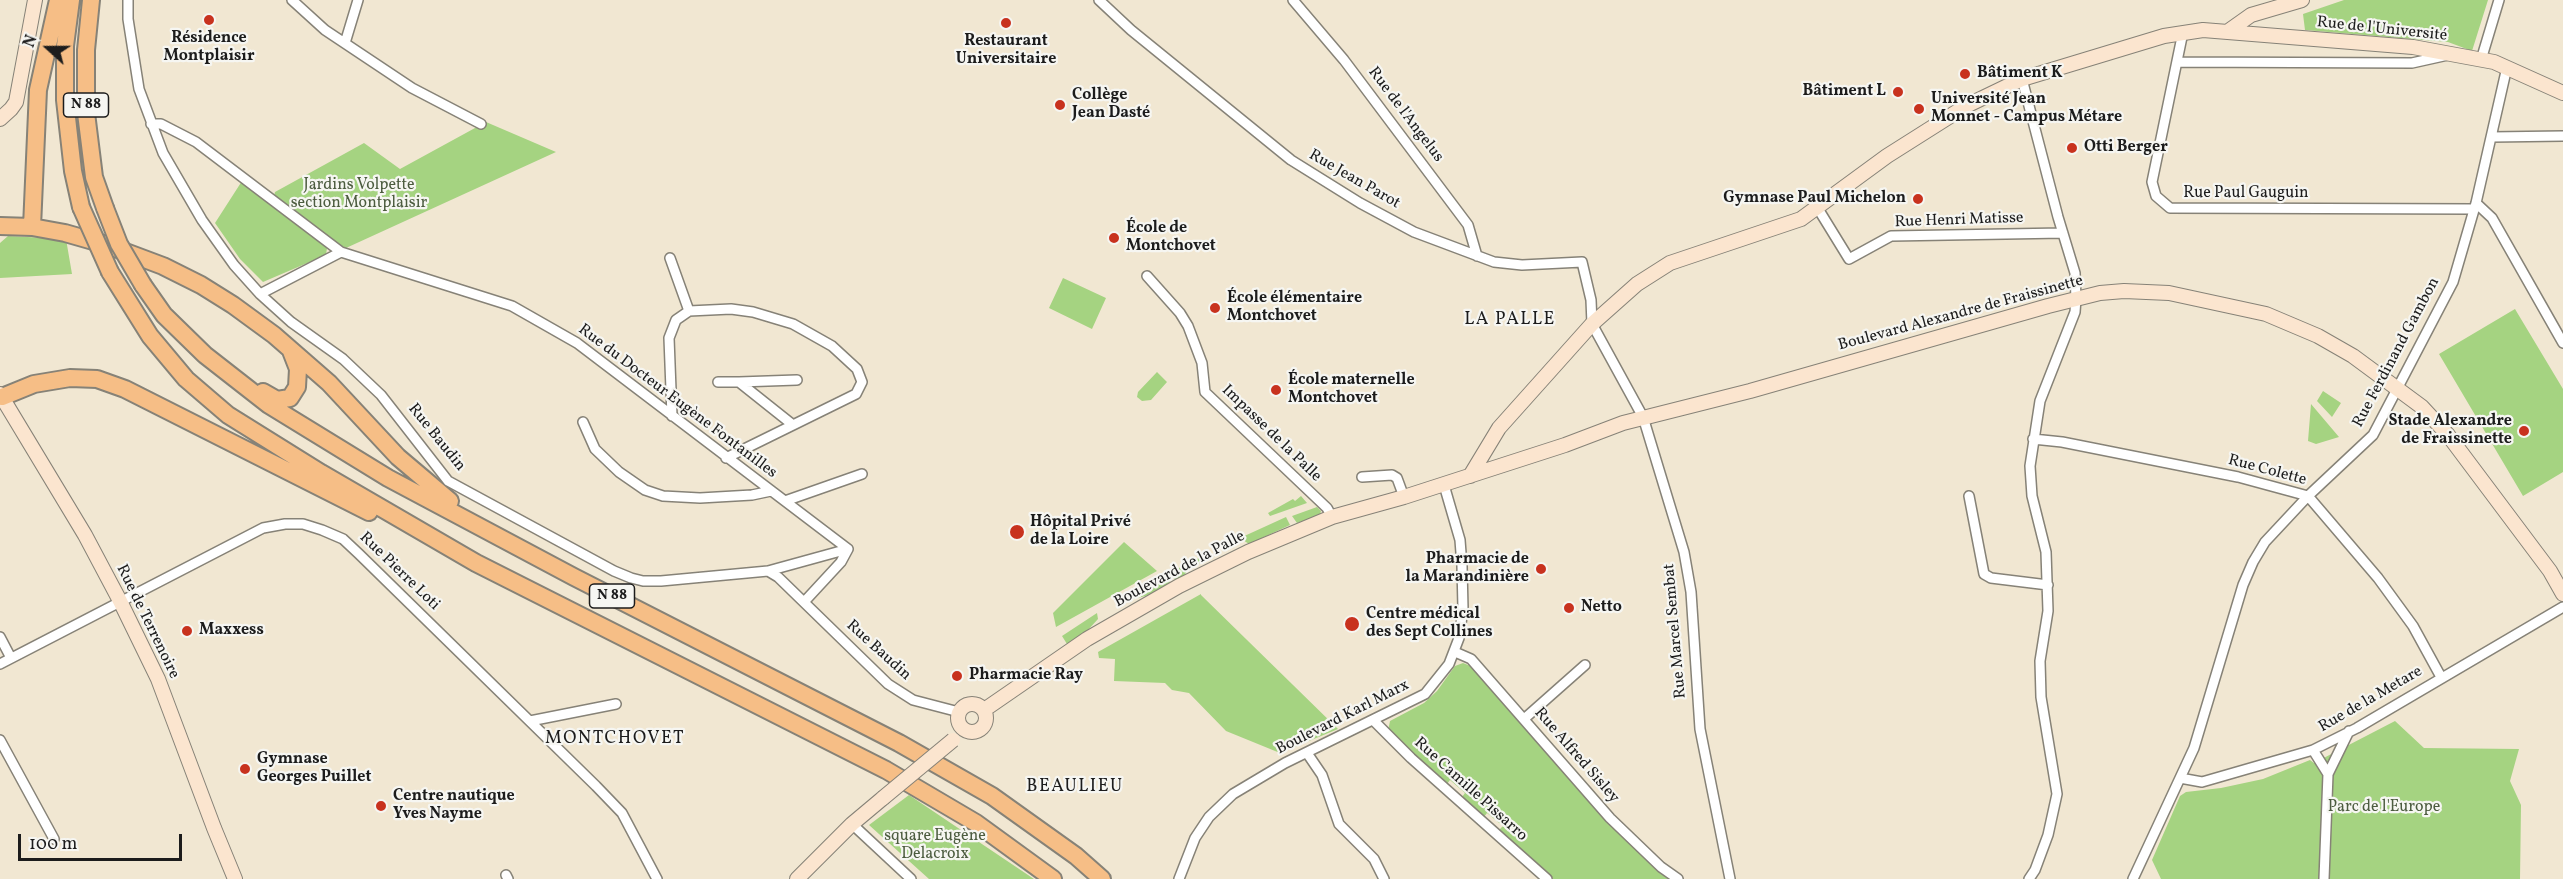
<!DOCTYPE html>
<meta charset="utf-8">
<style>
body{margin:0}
#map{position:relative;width:2563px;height:879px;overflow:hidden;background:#f1e7d2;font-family:Vollkorn,serif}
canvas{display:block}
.north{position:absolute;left:18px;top:18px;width:60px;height:60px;-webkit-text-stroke:4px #f6f6f2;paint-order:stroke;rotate:291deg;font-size:16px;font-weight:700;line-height:24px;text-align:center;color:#1c1c1c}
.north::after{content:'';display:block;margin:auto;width:21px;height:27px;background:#1c1c1c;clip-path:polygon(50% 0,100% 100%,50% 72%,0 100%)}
.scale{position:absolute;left:18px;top:834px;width:164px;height:27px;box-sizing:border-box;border:3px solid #1c1c1c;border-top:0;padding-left:8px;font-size:18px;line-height:21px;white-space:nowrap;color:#1c1c1c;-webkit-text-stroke:4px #f6f6f2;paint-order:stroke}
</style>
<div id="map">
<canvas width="2563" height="879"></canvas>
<div class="north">N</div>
<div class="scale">100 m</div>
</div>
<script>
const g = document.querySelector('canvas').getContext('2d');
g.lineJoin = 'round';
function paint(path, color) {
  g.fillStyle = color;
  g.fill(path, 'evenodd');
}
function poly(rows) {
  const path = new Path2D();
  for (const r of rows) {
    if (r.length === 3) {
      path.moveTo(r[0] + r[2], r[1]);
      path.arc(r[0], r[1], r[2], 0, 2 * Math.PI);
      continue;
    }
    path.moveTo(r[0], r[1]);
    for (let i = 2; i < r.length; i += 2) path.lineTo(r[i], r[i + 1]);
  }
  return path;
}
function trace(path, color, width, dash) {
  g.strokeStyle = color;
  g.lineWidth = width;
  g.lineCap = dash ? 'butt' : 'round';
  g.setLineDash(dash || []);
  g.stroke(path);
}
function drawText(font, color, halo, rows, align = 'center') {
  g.font = font + ' Vollkorn,serif';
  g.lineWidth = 4.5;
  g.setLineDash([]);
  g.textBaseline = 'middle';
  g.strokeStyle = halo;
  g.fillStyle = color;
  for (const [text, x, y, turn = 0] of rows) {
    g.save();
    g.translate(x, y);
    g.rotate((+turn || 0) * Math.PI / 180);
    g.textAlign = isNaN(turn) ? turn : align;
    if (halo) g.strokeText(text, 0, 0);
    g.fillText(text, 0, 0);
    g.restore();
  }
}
const green = poly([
 [2344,0,2488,0,2472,51,2448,42,2305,30,2303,14],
 [486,122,556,152,346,248,328,239,274,196,275,192,364,143,400,169],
 [242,181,322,242,327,248,326,255,263,282,240,259,215,223],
 [8,236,66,239,72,274,0,278,0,243],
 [1063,278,1106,298,1092,329,1049,308],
 [2515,309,2563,389,2563,472,2523,496,2439,354],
 [1157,372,1167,382,1151,400,1142,401,1137,397,1138,392],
 [2323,391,2341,403,2332,417,2317,401],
 [2311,404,2339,437,2316,444,2308,441],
 [1301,496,1307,503,1270,516,1268,513,1293,499,1295,501],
 [1317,507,1321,511,1320,515,1297,523,1292,516],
 [1286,517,1290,525,1249,544,1240,538],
 [1124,542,1157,571,1056,627,1053,613],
 [1205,555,1206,560,1188,569,1184,576,1176,580,1169,573],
 [1163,576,1171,583,1149,595,1134,599,1132,596,1127,596],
 [1201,594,1201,595,1338,729,1280,753,1226,731,1189,693,1172,690,1165,683,1114,681,1115,659,1099,658,1098,652],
 [1097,613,1098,619,1087,631,1067,644,1062,636],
 [1463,663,1473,667,1607,821,1670,879,1553,879,1499,830,1503,826,1487,813,1484,817,1462,797,1465,793,1450,780,1447,784,1388,731,1390,721,1424,703,1437,691,1455,666],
 [2395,721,2424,748,2519,749,2510,781,2521,805,2520,879,2161,879,2152,860,2180,796,2186,792,2221,788,2263,779,2310,760,2314,763],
 [909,795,1034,879,929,879,869,825]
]);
const street = poly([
 [128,0,128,19,139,89,163,153,202,220,234,265,260,294,291,322,343,359,381,395,448,481,614,571,631,578,643,581,661,581,768,571,778,577,888,684,913,700,959,712],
 [292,0,325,30,412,88,481,124],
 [1099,0,1131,30,1291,160,1360,203,1414,232,1494,262,1522,265,1582,262,1591,300,1592,324,1643,417,1684,552,1691,592,1700,729,1730,879],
 [1293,0,1344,60,1468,225,1477,256],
 [2183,32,2152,182,2156,196,2170,208,2474,209],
 [345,43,358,0],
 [2481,60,2499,0],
 [2178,62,2412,63,2448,55],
 [2022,79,2058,217,2075,273,2076,299,2075,312,2040,401,2030,466,2032,496,2046,552,2048,611,2040,661,2041,697,2057,794,2048,835,2035,870,2029,879],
 [151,124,161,124,196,142,341,252,512,306,577,343,848,549],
 [2492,137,2563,136],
 [2476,203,2492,218,2563,343],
 [1817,207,1849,259,1891,236,2063,233],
 [670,258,689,311],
 [1147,276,1180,313,1188,326,1202,363,1205,392,1327,508,1332,517],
 [260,294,341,252],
 [718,382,739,382,793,425],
 [739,382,797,380],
 [672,416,669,338,676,320,689,311,731,309,753,312,793,324,832,346,857,369,862,382,856,394,726,458],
 [583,422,595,449,619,472,645,490,663,496,700,498,752,495,771,491],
 [2033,439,2062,442,2238,477,2308,496,2378,578,2413,626,2441,677],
 [1362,477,1392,475,1397,478,1404,497],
 [1969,496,1984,574,1991,578,2048,585],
 [785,501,862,474],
 [768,571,848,549],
 [804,602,841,562,848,549],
 [0,637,11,658],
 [1455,652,1471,659,1610,818,1661,867,1678,879],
 [0,664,263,528,285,524,303,524,322,530,343,539,359,554,596,786,622,813,657,879],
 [1524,719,1585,665],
 [530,721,616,704],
 [1374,721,1411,758,1547,879],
 [0,740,54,839],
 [2313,750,2328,774],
 [1307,753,1322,775,1339,824,1374,859,1384,879],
 [2180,778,2202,782,2313,750,2357,728,2563,607],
 [852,824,911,879],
 [506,875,508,879],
 [1179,879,1195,838,1209,817,1233,794,1285,763,1425,694,1449,664,1459,638,1463,609,1462,566,1460,540,1444,485],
 [2133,879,2194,748,2243,585,2253,562,2265,542,2308,496,2373,435,2453,282,2476,203,2507,67],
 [2324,879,2328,774,2349,731]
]);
const secondary = poly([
 [2227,32,2251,15,2302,0],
 [0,119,11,109,16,102,35,0],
 [0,394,85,535,120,601,158,679,214,828,235,879],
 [1470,476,1499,428,1592,324,1637,284,1670,263,1801,219,1887,156,1966,106,2022,79,2164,36,2203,30,2413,47,2494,62,2563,93],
 [972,718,14],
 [984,710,1087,639,1179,586,1248,552,1332,517,1404,497,1565,445,1623,423,1750,391,2048,306,2100,293,2124,291,2169,293,2266,314,2318,336,2353,356,2422,407,2448,435,2550,571,2563,594],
 [797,879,852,824,883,798]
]);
const highway = poly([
 [71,0,65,46,65,100,73,171,81,207],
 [91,0,86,50,86,113,94,177,105,208],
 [0,226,32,227,65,233,107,245,163,266,201,285,233,305,274,335,329,383,398,457,450,501],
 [32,227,38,90,58,0],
 [110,272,150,336,186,379,228,415,321,473,476,563,886,770,976,823,1053,879],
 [143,285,164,315,205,355,269,405,388,478,574,577,899,743,992,796,1076,856,1102,879],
 [263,392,277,400,290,398,297,387,298,369,291,351],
 [2,397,34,384,70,378,97,379,125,389,369,512]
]);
const secondaryBridge = poly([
 [883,798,953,740]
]);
const highwayBridge = poly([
 [81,207,110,272],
 [105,208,119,244,143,285]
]);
const markers = [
 [209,20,6,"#c8321e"],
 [1006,23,6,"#c8321e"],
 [1965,74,6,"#c8321e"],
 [1898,92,6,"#c8321e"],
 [1060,105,6,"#c8321e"],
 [1919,109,6,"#c8321e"],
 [2072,148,6,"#c8321e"],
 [1918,199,6,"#c8321e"],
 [1114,238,6,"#c8321e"],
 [1215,308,6,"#c8321e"],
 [1276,390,6,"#c8321e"],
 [2524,431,6,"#c8321e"],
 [1017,532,8,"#c8321e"],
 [1541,569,6,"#c8321e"],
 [1569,608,6,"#c8321e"],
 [1352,624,8,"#c8321e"],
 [187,631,6,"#c8321e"],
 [957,676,6,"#c8321e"],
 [245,769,6,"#c8321e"],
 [381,806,6,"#c8321e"]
];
const shields = [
 [86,105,45],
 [612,596,45]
];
const shieldNames = [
 ["N 88",86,105],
 ["N 88",612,596]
];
const streetNames = [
 ["Rue de l'Université",2382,30,6],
 ["Rue de l'Angelus",1405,115,53],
 ["Rue Jean Parot",1354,180,30],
 ["Rue Paul Gauguin",2246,194],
 ["Rue Henri Matisse",1959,221,-2],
 ["Boulevard Alexandre de Fraissinette",1961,314,-15],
 ["Rue Ferdinand Gambon",2397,353,-62],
 ["Rue du Docteur Eugène Fontanilles",677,402,37],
 ["Impasse de la Palle",1271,434,44],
 ["Rue Baudin",436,438,51],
 ["Rue Colette",2267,471,15],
 ["Boulevard de la Palle",1180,570,-28],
 ["Rue Pierre Loti",399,572,44],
 ["Rue de Terrenoire",147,622,64],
 ["Rue Marcel Sembat",1676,631,-95],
 ["Rue Baudin",878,651,42],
 ["Rue de la Metare",2371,700,-30],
 ["Boulevard Karl Marx",1343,718,-27],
 ["Rue Alfred Sisley",1576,756,49],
 ["Rue Camille Pissarro",1470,790,42]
];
const poiNames = [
 ["Résidence",209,39,"center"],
 ["Montplaisir",209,57,"center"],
 ["Restaurant",1006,42,"center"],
 ["Universitaire",1006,60,"center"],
 ["Bâtiment K",1977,74],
 ["Bâtiment L",1886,92,"right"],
 ["Collège",1072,96],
 ["Jean Dasté",1072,114],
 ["Université Jean",1931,100],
 ["Monnet - Campus Métare",1931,118],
 ["Otti Berger",2084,148],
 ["Gymnase Paul Michelon",1906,199,"right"],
 ["École de",1126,229],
 ["Montchovet",1126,247],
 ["École élémentaire",1227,299],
 ["Montchovet",1227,317],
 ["École maternelle",1288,381],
 ["Montchovet",1288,399],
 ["Stade Alexandre",2512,422,"right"],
 ["de Fraissinette",2512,440,"right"],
 ["Hôpital Privé",1030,523],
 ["de la Loire",1030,541],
 ["Pharmacie de",1529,560,"right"],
 ["la Marandinière",1529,578,"right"],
 ["Netto",1581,608],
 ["Centre médical",1366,615],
 ["des Sept Collines",1366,633],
 ["Maxxess",199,631],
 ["Pharmacie Ray",969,676],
 ["Gymnase",257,760],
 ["Georges Puillet",257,778],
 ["Centre nautique",393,797],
 ["Yves Nayme",393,815]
];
const parkNames = [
 ["Jardins Volpette",359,186],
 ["section Montplaisir",359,204],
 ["Parc de l'Europe",2384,808],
 ["square Eugène",935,837],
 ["Delacroix",935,855]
];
const neighbourhoodNames = [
 ["LA PALLE",1510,321],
 ["MONTCHOVET",615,740],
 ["BEAULIEU",1075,788]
];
paint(green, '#a5d381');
trace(street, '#868277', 12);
trace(secondary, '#868277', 16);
trace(highway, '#868277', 20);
trace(street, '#fff', 9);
trace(secondary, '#fbe5cf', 14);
trace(highway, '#f6be86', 16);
trace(secondaryBridge, '#868277', 16, []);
trace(highwayBridge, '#868277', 20, []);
trace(secondaryBridge, '#fbe5cf', 14);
trace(highwayBridge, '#f6be86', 16);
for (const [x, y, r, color] of markers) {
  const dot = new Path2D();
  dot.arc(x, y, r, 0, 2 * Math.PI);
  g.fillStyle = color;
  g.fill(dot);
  trace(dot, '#f6f6f2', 2);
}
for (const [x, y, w] of shields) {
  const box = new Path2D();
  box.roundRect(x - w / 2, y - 12, w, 24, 4.5);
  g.fillStyle = '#f6f6f2';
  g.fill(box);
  trace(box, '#1c1c1c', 1.5);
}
drawText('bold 15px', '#1c1c1c', null, shieldNames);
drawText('16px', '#1c1c1c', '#f6f6f2', streetNames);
drawText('bold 16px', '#1c1c1c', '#f6f6f2', poiNames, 'left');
drawText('16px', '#4c5c3f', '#f6f6f2', parkNames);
g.letterSpacing = '1.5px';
drawText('18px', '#1c1c1c', '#f6f6f2', neighbourhoodNames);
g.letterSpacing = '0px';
</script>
